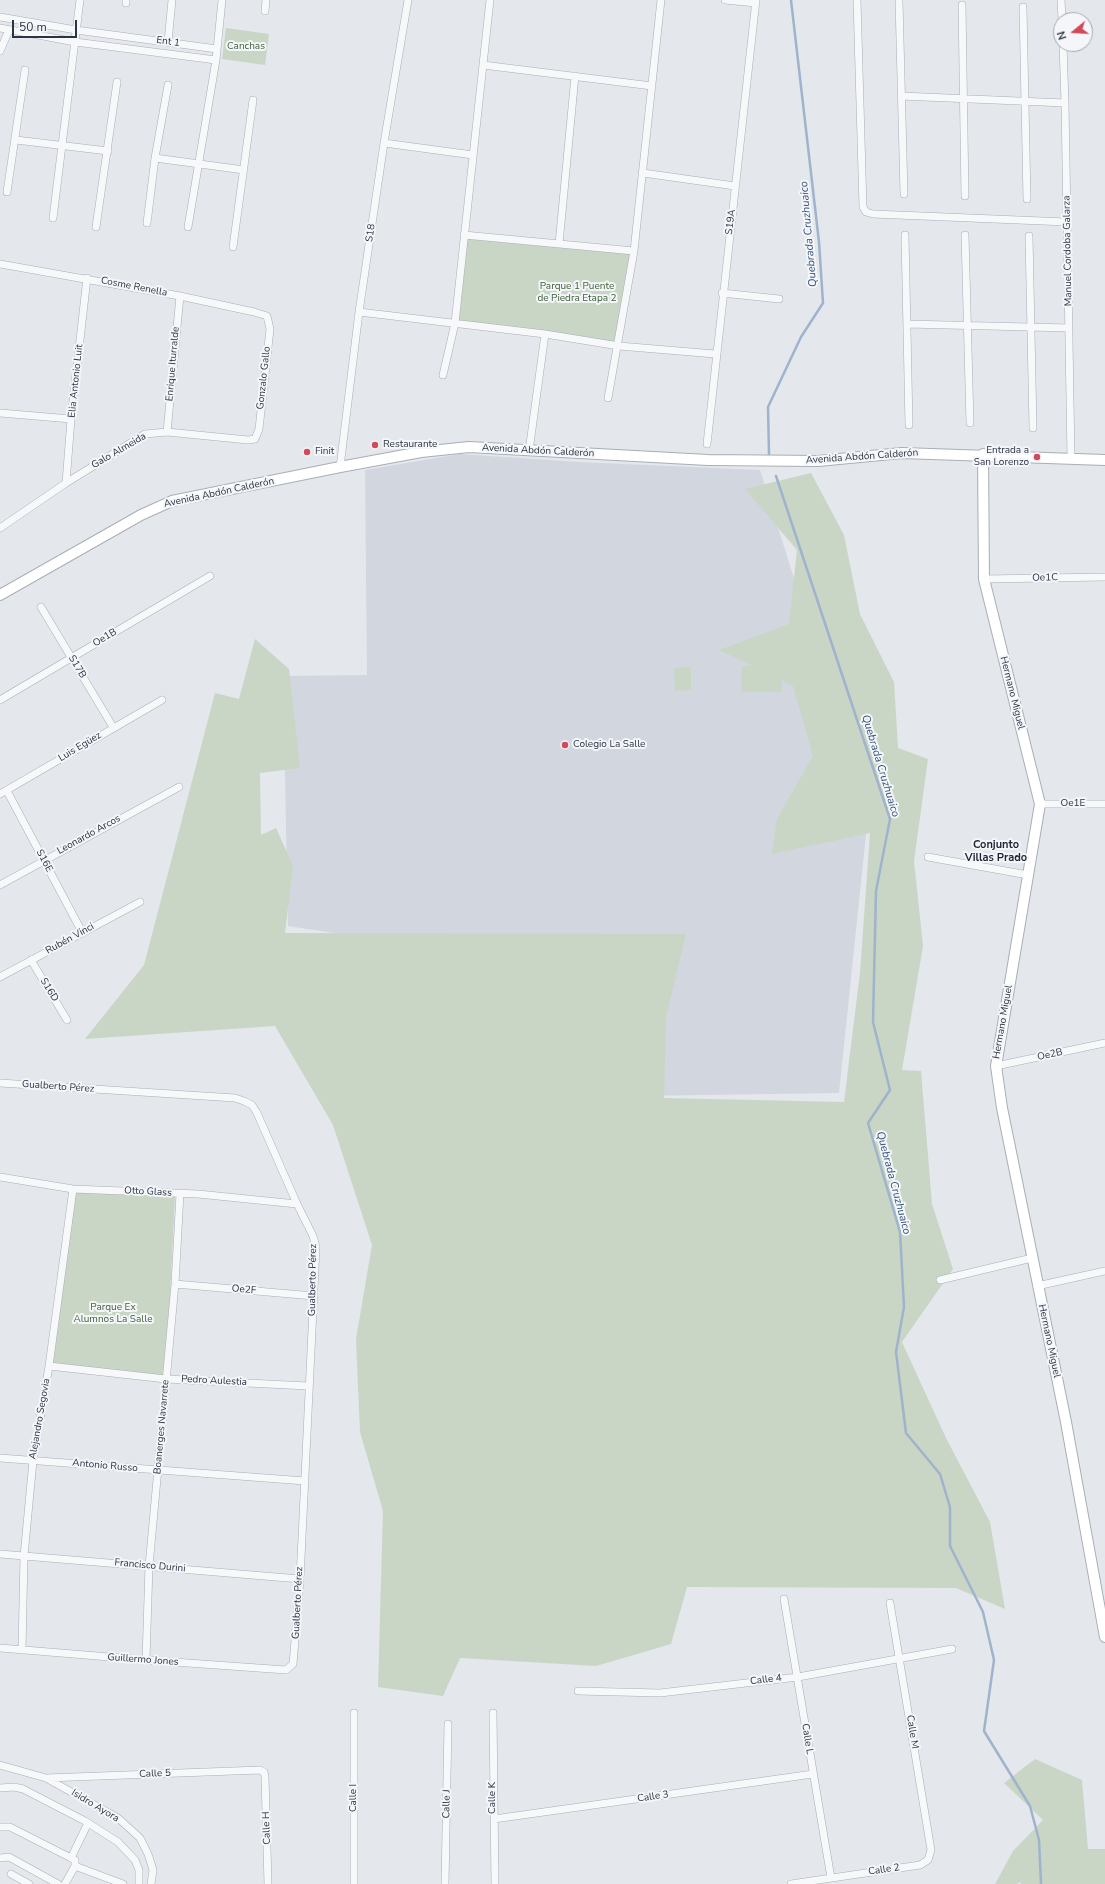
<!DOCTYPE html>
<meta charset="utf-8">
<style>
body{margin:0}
#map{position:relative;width:1105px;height:1884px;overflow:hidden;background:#e4e7ec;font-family:"Nunito Sans",sans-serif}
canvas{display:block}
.north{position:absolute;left:1053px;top:12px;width:40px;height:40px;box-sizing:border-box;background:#f4f6f9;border:1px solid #a4a8b1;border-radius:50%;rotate:252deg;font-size:11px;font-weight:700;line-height:16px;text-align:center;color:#2b3445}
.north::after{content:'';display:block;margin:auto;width:14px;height:18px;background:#d1495b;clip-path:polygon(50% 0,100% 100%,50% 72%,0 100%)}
.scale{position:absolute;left:12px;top:20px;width:65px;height:18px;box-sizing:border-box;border:2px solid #2b3445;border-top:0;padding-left:5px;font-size:12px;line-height:14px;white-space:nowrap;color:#2b3445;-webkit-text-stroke:3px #f4f6f9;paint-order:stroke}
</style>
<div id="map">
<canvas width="1105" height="1884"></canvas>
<div class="north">N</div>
<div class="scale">50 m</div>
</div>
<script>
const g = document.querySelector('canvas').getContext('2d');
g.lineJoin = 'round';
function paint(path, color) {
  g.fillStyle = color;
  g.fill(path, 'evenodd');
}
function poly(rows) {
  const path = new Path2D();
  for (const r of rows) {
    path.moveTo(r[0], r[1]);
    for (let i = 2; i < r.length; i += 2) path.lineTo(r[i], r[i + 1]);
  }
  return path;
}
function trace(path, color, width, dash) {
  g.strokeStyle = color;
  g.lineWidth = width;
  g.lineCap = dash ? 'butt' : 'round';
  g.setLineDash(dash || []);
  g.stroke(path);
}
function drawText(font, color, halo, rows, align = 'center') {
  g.font = font + ' "Nunito Sans",sans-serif';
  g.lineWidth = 4;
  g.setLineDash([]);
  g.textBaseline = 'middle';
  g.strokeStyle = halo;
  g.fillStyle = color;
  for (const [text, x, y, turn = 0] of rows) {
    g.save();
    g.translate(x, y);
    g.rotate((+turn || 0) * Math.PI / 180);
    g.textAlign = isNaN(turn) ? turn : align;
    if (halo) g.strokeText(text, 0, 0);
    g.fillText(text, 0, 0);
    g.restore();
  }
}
const built = poly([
 [460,454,579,462,760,470,868,815,839,1093,632,1096,399,943,288,926,283,676,367,675,365,470]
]);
const green = poly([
 [226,28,269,34,265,65,222,59],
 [464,235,634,251,619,346,455,323],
 [811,473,844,535,860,614,894,682,898,748,928,759,914,861,923,946,902,1070,921,1071,932,1204,953,1269,902,1342,946,1438,990,1522,1005,1609,956,1588,687,1587,671,1644,596,1666,460,1658,443,1696,378,1687,383,1511,360,1432,356,1339,372,1245,333,1125,275,1026,85,1039,144,965,215,693,239,699,255,639,289,669,300,768,260,773,261,835,276,828,293,866,285,933,686,934,666,1017,664,1098,844,1102,860,973,870,833,772,854,777,819,813,756,793,686,782,680,781,692,741,692,742,666,753,666,719,650,789,624,797,550,745,489],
 [691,667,691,690,675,691,674,668],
 [73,1189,175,1197,166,1379,49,1366],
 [1035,1759,1082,1780,1088,1849,1105,1849,1105,1884,1021,1884,1020,1882,1017,1884,995,1884,1013,1851,1043,1820,1004,1783]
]);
const stream = poly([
 [769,454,768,407,801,337,823,303,819,242,791,0],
 [776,476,890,819,876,891,873,1022,890,1090,868,1123,900,1232,904,1307,896,1352,906,1433,940,1474,950,1507,950,1546,983,1612,994,1660,984,1731,1030,1806,1039,1840,1041,1884]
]);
const street = poly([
 [725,0,756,3],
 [857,0,863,207,866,212,873,214,1067,222],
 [1061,0,1062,20],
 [899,1,904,194],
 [126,3,126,0],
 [962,5,965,196],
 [1023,7,1027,199],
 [265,11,266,0],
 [0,17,76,30,217,49],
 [0,28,75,42,216,60],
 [168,42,172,0],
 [1063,44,1065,103,1071,458],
 [0,51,9,30],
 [483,65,652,86],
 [901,96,1065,103],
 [16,140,108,151],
 [384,143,473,155],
 [155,158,244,170],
 [643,173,735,186],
 [7,192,25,70],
 [53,218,80,0],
 [147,223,155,158,168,85],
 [96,227,117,82],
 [188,227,216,60,222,0],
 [464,235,634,251],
 [905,235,909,425],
 [965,235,970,423],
 [1029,236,1033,428],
 [559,244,575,76],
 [233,247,253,100],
 [0,264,180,296,254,312,267,316,270,329,259,429,255,439,248,440,167,432,145,434,66,483,0,528],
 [722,293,779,299],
 [359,312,545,334,619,346,715,354],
 [907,324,1069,328],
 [443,375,455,323,490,0],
 [608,398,634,251,661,0],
 [0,413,71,419],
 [167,432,180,296],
 [707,444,756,0],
 [529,451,545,334],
 [340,467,359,312,384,143,408,0],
 [66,483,71,419,87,278],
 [984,579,1105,577],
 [41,607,113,727],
 [0,700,210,576],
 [7,791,82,932],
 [0,794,162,700],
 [1040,804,1105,804],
 [928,857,1028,875],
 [0,885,179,787],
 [31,960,67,1020],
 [0,977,140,902],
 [996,1066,1105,1043],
 [0,1083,235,1098,244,1101,252,1105,257,1113,297,1204,313,1236,316,1247,300,1579,293,1664,286,1670,146,1660,0,1648],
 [0,1177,73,1189,198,1194,297,1204],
 [940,1280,1032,1258],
 [175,1284,314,1296],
 [1037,1286,1105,1271],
 [49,1366,166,1379,308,1386],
 [0,1458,305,1481],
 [0,1554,300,1579],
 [784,1599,831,1878],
 [22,1650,24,1556,33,1461,49,1366,73,1189],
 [146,1660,149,1566,175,1284,180,1194],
 [578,1691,660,1693,798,1677,952,1649],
 [354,1713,354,1884],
 [493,1713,495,1884],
 [0,1765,46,1778,118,1818,140,1838,148,1854,153,1870,151,1884],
 [46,1778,260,1770,264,1772,265,1776,268,1884],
 [0,1788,14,1787,23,1789,85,1821,118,1842,135,1860,139,1870,139,1884],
 [494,1819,813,1774],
 [0,1827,10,1827,75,1860,75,1866,65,1884],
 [0,1858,9,1857,58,1884],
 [71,1858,88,1823],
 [75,1866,123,1884],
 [11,1874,29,1884],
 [445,1884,448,1724],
 [791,1884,920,1865,928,1860,931,1850,890,1603]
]);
const secondary = poly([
 [983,454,984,579,1040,804,996,1066,1002,1108,1066,1422,1105,1637],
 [0,595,141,515,172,501,340,467,421,452,469,447,708,460,818,461,902,453,1105,460]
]);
const markers = [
 [375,445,4,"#d1495b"],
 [307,452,4,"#d1495b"],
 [1037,457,4,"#d1495b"],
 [565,745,4,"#d1495b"]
];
const streetNames = [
 ["Ent 1",168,42,8],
 ["S19A",731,222,-83],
 ["S18",371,233,-82],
 ["Manuel Cordoba Galarza",1068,251,-91],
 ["Cosme Renella",134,287,11],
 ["Enrique Iturralde",173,364,-85],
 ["Gonzalo Gallo",264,378,-84],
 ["Elia Antonio Luit",76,381,-84],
 ["Galo Almeida",119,451,-30],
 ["Avenida Abdón Calderón",538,451,3],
 ["Avenida Abdón Calderón",862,457,-4],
 ["Avenida Abdón Calderón",219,493,-12],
 ["Oe1C",1045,578,-1],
 ["Oe1B",105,638,-31],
 ["S17B",77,667,59],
 ["Hermano Miguel",1012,693,76],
 ["Luis Egüez",80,747,-31],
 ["Oe1E",1073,804],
 ["Leonardo Arcos",89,835,-29],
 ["S16E",44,861,62],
 ["Rubén Vinci",70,939,-29],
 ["S16D",49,990,59],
 ["Hermano Miguel",1003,1022,-80],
 ["Oe2B",1050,1055,-12],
 ["Gualberto Pérez",58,1087,4],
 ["Otto Glass",148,1192,3],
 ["Gualberto Pérez",313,1280,-89],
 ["Oe2F",244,1290,5],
 ["Hermano Miguel",1049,1341,78],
 ["Pedro Aulestia",214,1381,3],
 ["Alejandro Segovia",40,1419,-80],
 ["Boanerges Navarrete",162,1427,-85],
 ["Antonio Russo",105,1466,5],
 ["Francisco Durini",150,1566,5],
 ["Gualberto Pérez",298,1603,-87],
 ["Guillermo Jones",143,1660,4],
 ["Calle 4",766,1680,-7],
 ["Calle M",912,1732,81],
 ["Calle L",807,1739,81],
 ["Calle 5",155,1774,-2],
 ["Calle 3",653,1797,-8],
 ["Calle I",354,1798,-90],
 ["Calle K",493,1798,-90],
 ["Calle J",447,1804,-89],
 ["Isidro Ayora",95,1806,31],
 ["Calle H",267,1828,-92],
 ["Calle 2",884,1870,-8]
];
const parkNames = [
 ["Canchas",246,47],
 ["Parque 1 Puente",577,287],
 ["de Piedra Etapa 2",577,299],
 ["Parque Ex",113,1308],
 ["Alumnos La Salle",113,1320]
];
const poiNames = [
 ["Restaurante",383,445],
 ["Entrada a",1029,451,"right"],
 ["San Lorenzo",1029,463,"right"],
 ["Finit",315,452],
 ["Colegio La Salle",573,745]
];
const waterNames = [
 ["Quebrada Cruzhuaico",809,234,-95],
 ["Quebrada Cruzhuaico",880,766,73],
 ["Quebrada Cruzhuaico",893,1183,75]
];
const neighbourhoodNames = [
 ["Conjunto",996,845],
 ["Villas Prado",996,858]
];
paint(built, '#d2d6de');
paint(green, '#c9d6c5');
trace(stream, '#9fb4cc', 2.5);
trace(street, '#a9aeb7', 8);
trace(secondary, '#a9aeb7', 12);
trace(street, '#f7f8fa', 7);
trace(secondary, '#fff', 10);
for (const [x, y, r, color] of markers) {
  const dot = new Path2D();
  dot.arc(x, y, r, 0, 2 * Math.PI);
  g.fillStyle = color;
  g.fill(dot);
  trace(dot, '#f4f6f9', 1.5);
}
drawText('10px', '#2b3445', '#f4f6f9', streetNames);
drawText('10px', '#3f6138', '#f4f6f9', parkNames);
drawText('10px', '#2b3445', '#f4f6f9', poiNames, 'left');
drawText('italic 11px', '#34527a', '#f4f6f9', waterNames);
drawText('bold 11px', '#1d2536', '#f4f6f9', neighbourhoodNames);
</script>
